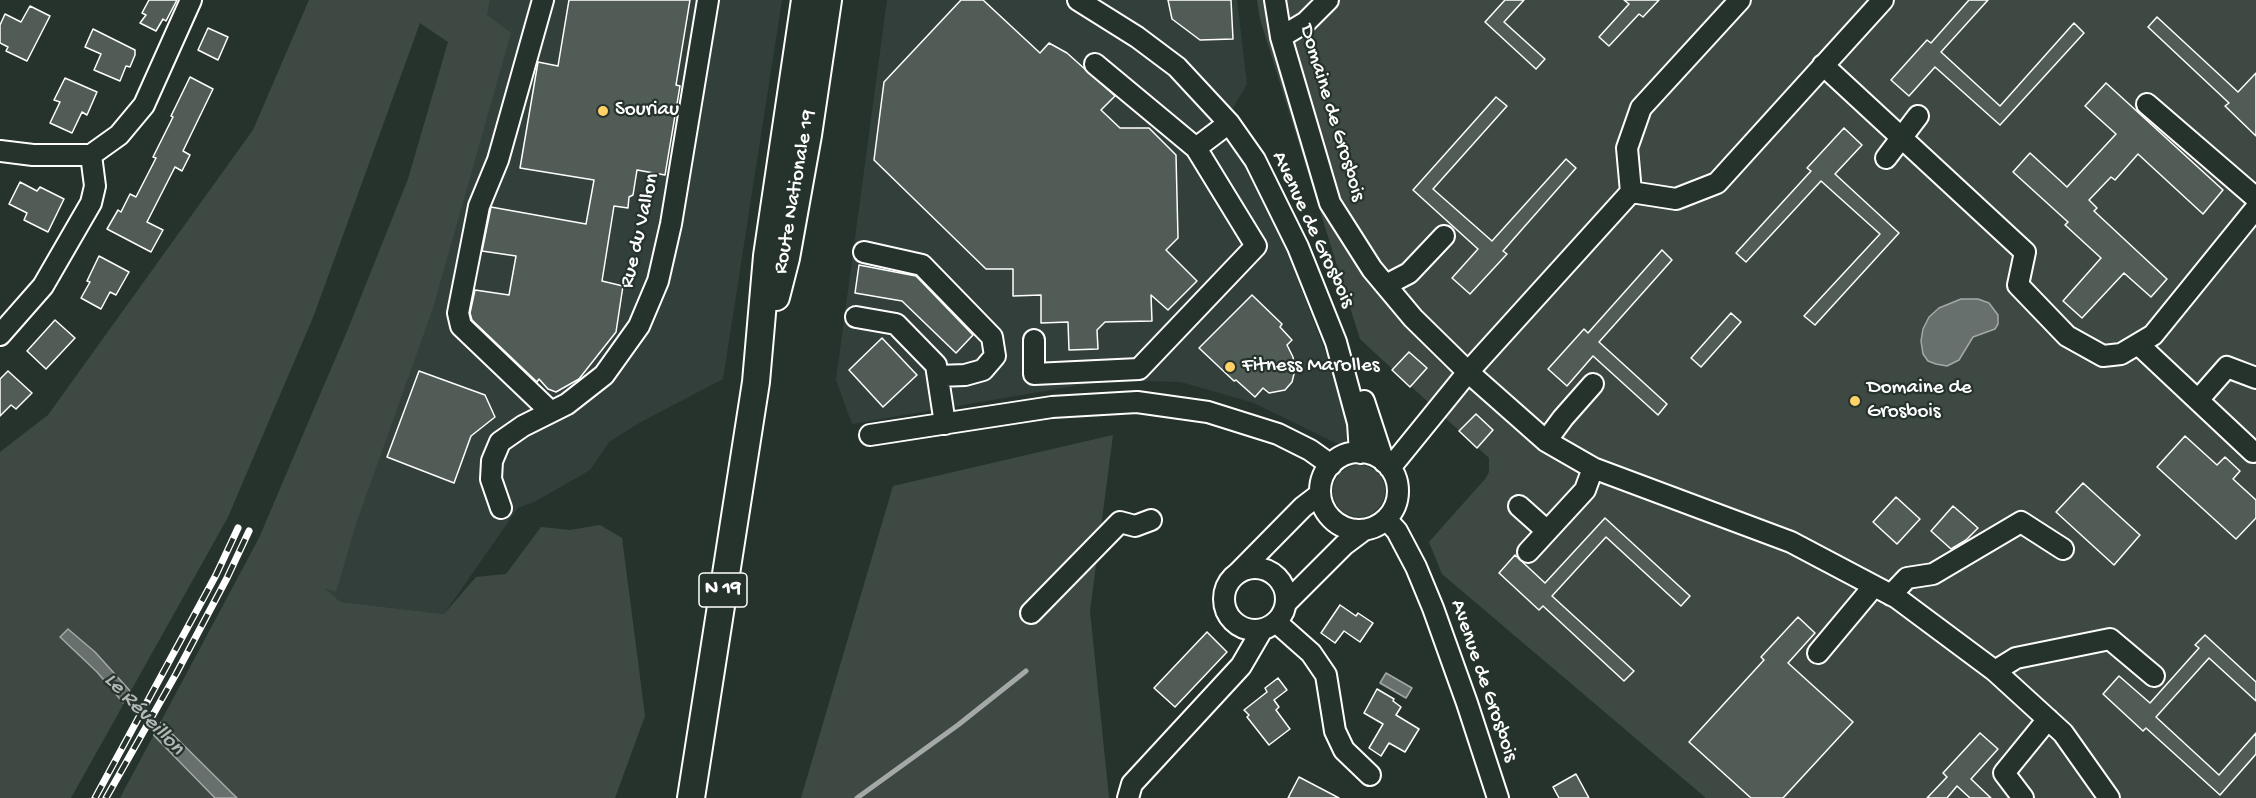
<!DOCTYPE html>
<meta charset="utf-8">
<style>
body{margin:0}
canvas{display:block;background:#26332d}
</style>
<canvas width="2256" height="798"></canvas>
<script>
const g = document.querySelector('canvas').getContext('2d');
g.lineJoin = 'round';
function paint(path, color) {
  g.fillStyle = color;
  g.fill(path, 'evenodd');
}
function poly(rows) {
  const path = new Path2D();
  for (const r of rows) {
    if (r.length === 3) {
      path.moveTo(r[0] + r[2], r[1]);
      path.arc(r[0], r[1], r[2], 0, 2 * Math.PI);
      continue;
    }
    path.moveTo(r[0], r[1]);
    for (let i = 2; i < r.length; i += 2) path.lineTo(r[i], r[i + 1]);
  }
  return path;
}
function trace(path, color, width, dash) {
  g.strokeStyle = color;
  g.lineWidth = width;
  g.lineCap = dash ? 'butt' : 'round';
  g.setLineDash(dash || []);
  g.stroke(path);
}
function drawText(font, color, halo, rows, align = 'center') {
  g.font = font + ' "Gochi Hand",sans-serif';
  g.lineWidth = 4.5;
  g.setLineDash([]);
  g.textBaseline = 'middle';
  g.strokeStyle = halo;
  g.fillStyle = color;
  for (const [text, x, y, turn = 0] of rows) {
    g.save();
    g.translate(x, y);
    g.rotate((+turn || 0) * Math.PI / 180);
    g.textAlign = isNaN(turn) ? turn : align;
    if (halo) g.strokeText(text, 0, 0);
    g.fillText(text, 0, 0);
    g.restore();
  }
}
const built = poly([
 [490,0,782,0,723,379,639,423,609,442,590,470,536,501,518,508,444,614,339,602,323,586,436,223],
 [887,0,1237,0,1247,84,1220,130,1265,195,1335,377,1351,426,1348,437,1342,446,1254,403,1181,382,1109,380,852,424,836,380]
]);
const green = poly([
 [309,0,490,0,487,15,511,33,433,308,356,524,336,592,325,588,340,602,444,614,476,577,506,574,541,527,570,530,600,525,622,538,645,716,615,798,120,798,259,538,348,329,408,179,448,42,420,23,314,315,228,517,71,798,0,798,0,452,48,415,253,130],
 [1257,0,2256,0,2256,798,1706,798,1442,574,1429,542,1486,478,1489,472,1489,458,1442,415,1444,387,1429,403,1360,339,1260,19],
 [1113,435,1090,611,1109,798,801,798,893,486],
 [1359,491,26]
]);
const water = poly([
 [1961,299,1978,299,1989,303,1998,315,1998,324,1995,329,1973,337,1959,360,1947,366,1936,364,1928,361,1923,354,1921,341,1923,329,1929,317,1939,308,1961,299],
 [68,629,95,652,140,702,237,798,215,798,131,712,97,672,60,637,68,629],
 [1386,673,1412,688,1406,698,1380,683,1386,673]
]);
const pier = poly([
 [132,688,162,719,152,737,122,706]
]);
const stream = poly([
 [857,798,958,725,1026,671]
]);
const building = poly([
 [149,0,177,0,166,21,163,19,156,31,140,23,146,15,142,13,149,0],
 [569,0,690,0,676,85,680,86,665,175,637,170,633,195,629,197,628,208,614,206,602,281,623,286,616,332,579,379,556,392,548,389,539,379,537,382,472,320,470,313,475,290,509,295,516,256,482,251,491,207,586,224,594,180,520,168,538,62,558,66,569,0],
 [961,0,983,0,1040,53,1049,43,1067,53,1115,96,1101,110,1120,128,1149,128,1176,155,1178,238,1166,250,1197,281,1168,310,1151,295,1152,321,1105,322,1097,330,1098,349,1069,350,1068,322,1041,323,1041,295,1013,296,1013,269,986,269,874,160,884,82,961,0],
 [1168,0,1231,0,1233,39,1200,40,1172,19,1168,0],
 [1505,0,1524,0,1504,22,1545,59,1536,69,1485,22,1505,0],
 [1624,0,1659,0,1643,17,1639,14,1609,46,1599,37,1629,4,1624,0],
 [1969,0,1988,0,1941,52,2000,106,2074,23,2084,33,2000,125,1935,67,1909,96,1891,80,1927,40,1931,43,1969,0],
 [30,6,50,16,27,61,6,51,8,47,0,43,0,25,5,14,21,22,30,6],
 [2157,17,2238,92,2256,73,2256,136,2225,106,2229,103,2148,27,2157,17],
 [208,28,228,37,218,60,198,50,208,28],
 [93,29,135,50,135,55,130,67,126,66,120,81,94,70,101,54,85,47,93,29],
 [190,77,213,89,183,151,190,155,182,171,175,167,147,222,163,230,151,252,107,229,118,210,121,212,130,194,136,197,156,158,153,157,173,117,171,116,190,77],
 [65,78,97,92,87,115,82,112,72,133,50,123,60,102,54,100,65,78],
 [2106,83,2223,190,2203,214,2138,154,2115,180,2111,177,2089,200,2097,208,2094,211,2167,279,2151,297,2124,273,2082,318,2063,301,2101,258,2065,225,2068,222,2013,172,2030,153,2067,187,2116,134,2085,106,2106,83],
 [1496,97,1507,106,1433,189,1492,241,1566,159,1576,168,1503,251,1507,254,1470,294,1452,278,1478,249,1413,190,1496,97],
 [1844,128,1862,145,1835,174,1899,233,1815,325,1804,316,1880,234,1821,181,1746,262,1736,253,1811,171,1807,168,1844,128],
 [20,182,37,191,40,187,64,199,48,232,24,220,27,213,9,204,20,182],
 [1662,250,1672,260,1599,342,1667,404,1658,415,1593,356,1567,386,1548,369,1584,329,1588,333,1662,250],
 [99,256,129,272,116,295,110,292,101,309,81,298,90,282,87,281,99,256],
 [859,265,916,276,973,335,956,353,902,301,855,293,859,265],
 [1252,295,1282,324,1280,327,1292,340,1287,345,1293,357,1295,370,1292,382,1285,390,1269,393,1263,388,1255,397,1236,380,1234,381,1199,348,1252,295],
 [1731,313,1741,322,1701,367,1691,358,1731,313],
 [55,320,75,338,46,369,27,351,55,320],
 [882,338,917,375,883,407,849,370,882,338],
 [1409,352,1427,368,1410,387,1392,370,1409,352],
 [8,371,32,393,16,409,11,405,0,416,0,379,8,371],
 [419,371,485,395,495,417,471,436,454,483,387,457,419,371],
 [1476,414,1493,430,1477,448,1459,431,1476,414],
 [2185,436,2217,465,2225,457,2240,471,2233,479,2256,500,2256,518,2236,539,2157,467,2185,436],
 [2083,483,2140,535,2114,565,2056,512,2083,483],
 [1896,497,1920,519,1897,544,1873,522,1896,497],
 [1953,506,1978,528,1966,540,1951,549,1931,531,1953,506],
 [1605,518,1690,596,1681,606,1606,537,1552,596,1634,671,1624,681,1543,606,1539,610,1499,573,1515,555,1545,583,1605,518],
 [1340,605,1356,616,1358,613,1373,623,1360,642,1344,631,1335,643,1321,633,1340,605],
 [1798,617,1815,633,1788,663,1853,722,1783,798,1751,798,1689,742,1764,660,1761,657,1798,617],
 [1207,632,1227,652,1175,707,1154,688,1207,632],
 [2205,635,2256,682,2256,701,2209,658,2156,717,2219,775,2256,733,2256,754,2220,795,2146,728,2143,731,2103,694,2119,676,2150,703,2199,648,2195,645,2205,635],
 [1278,678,1287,690,1274,700,1279,707,1276,710,1290,729,1269,745,1247,717,1249,715,1244,710,1267,692,1265,688,1278,678],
 [1377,689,1394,699,1393,701,1401,707,1396,715,1419,729,1405,752,1389,743,1381,756,1369,748,1383,724,1364,713,1377,689],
 [1980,733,1998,749,1971,779,1991,798,1970,798,1957,786,1947,798,1927,798,1947,777,1943,773,1980,733],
 [1576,774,1589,798,1559,798,1553,787,1576,774],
 [1299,777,1339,798,1288,798,1299,777]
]);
const minor = poly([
 [543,0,498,160,479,206,458,313,461,326,551,412],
 [1078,0,1137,37,1177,67,1229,123,1255,160,1298,247,1336,342,1358,423,1360,453],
 [1275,0,1281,37,1330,203,1372,269,1413,318,1468,372,1546,441,1593,468,1791,542,1897,598,1995,671,2063,733,2109,798],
 [1740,0,1641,108,1627,148,1631,192,1676,199,1717,183,1883,0],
 [1281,37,1306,22,1328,0],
 [1823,65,2025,252,2018,285,2067,336,2103,356,2121,354,2153,335,2256,208],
 [2147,104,2256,198],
 [1196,148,1229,123],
 [0,151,33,155,91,155,119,135,144,105,191,0],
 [1886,158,1918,116],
 [864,252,922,265,992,337,995,356,983,370,965,375,938,376],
 [1386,285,1409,273,1444,236],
 [856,317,896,324,936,365,945,424],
 [0,335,43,286,91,203,95,186,91,155],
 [1034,340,1034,374,1139,369,1256,246,1196,148,1095,64],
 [2138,344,2253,452],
 [2198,400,2227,367,2256,378],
 [1364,401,1384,462],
 [870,435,1052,407,1137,402,1208,412,1278,434,1310,450,1331,465],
 [1546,441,1563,418,1593,384],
 [1359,491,39],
 [1390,468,1468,372,1631,192],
 [1519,506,1547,531],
 [501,508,491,479,492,461,500,442,523,426,567,404,604,375,639,326,658,281,671,224,708,0],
 [1386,519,1397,531,1416,567,1433,608,1467,703,1498,798],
 [1528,552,1585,490,1593,468],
 [1255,599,31],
 [1238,573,1303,507,1320,494],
 [1891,595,1907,578,1933,574,2021,522,2063,549],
 [1286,603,1344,545,1364,530],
 [1031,613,1120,522,1135,526,1151,520],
 [1276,622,1311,653,1326,675,1335,731,1344,750,1370,775],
 [1818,653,1874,586],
 [1995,671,2016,658,2110,639,2154,676],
 [1128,798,1132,784,1241,666,1262,630],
 [2023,798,2004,773,2048,719]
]);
const major = poly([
 [776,297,786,258,808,135,828,0],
 [691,798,756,382,767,256,805,0]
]);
const rail = poly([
 [95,798,216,575,238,528],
 [106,798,176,674,227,578,249,531]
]);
const markers = [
 [603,111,6,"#ffd166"],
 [1230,367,6,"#ffd166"],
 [1855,401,6,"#ffd166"]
];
const shields = [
 [723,590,48]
];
const shieldNames = [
 ["N 19",723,590]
];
const poiNames = [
 ["Souriau",615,111],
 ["Fitness Marolles",1242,367],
 ["Domaine de",1867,389],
 ["Grosbois",1867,413]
];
const streetNames = [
 ["Domaine de Grosbois",1331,113,73],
 ["Route Nationale 19",796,192,-80],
 ["Avenue de Grosbois",1312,230,65],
 ["Rue du Vallon",641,231,-77],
 ["Avenue de Grosbois",1483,681,71]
];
const waterNames = [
 ["Le Réveillon",143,715,46]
];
paint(built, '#333f3a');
paint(green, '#3e4944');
paint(water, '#67706c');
trace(water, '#a4a9a7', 1.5);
paint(pier, '#26332d');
trace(stream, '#a4a9a7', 5);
paint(building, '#515c57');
trace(building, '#fff', 1.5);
trace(minor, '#fff', 24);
trace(major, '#fff', 30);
trace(minor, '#26332d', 20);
trace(major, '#26332d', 26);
trace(rail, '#fff', 7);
trace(rail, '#26332d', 4.5, [14]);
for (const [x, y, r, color] of markers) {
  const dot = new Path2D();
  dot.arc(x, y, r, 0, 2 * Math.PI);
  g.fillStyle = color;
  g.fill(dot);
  trace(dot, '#26332d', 2);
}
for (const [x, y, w] of shields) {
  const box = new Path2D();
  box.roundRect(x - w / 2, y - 17, w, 34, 4.5);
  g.fillStyle = '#26332d';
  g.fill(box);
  trace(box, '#fff', 1.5);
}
drawText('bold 20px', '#fff', null, shieldNames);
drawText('21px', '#fff', '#26332d', poiNames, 'left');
drawText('21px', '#fff', '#26332d', streetNames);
drawText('italic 22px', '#b3b8b6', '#26332d', waterNames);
</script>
